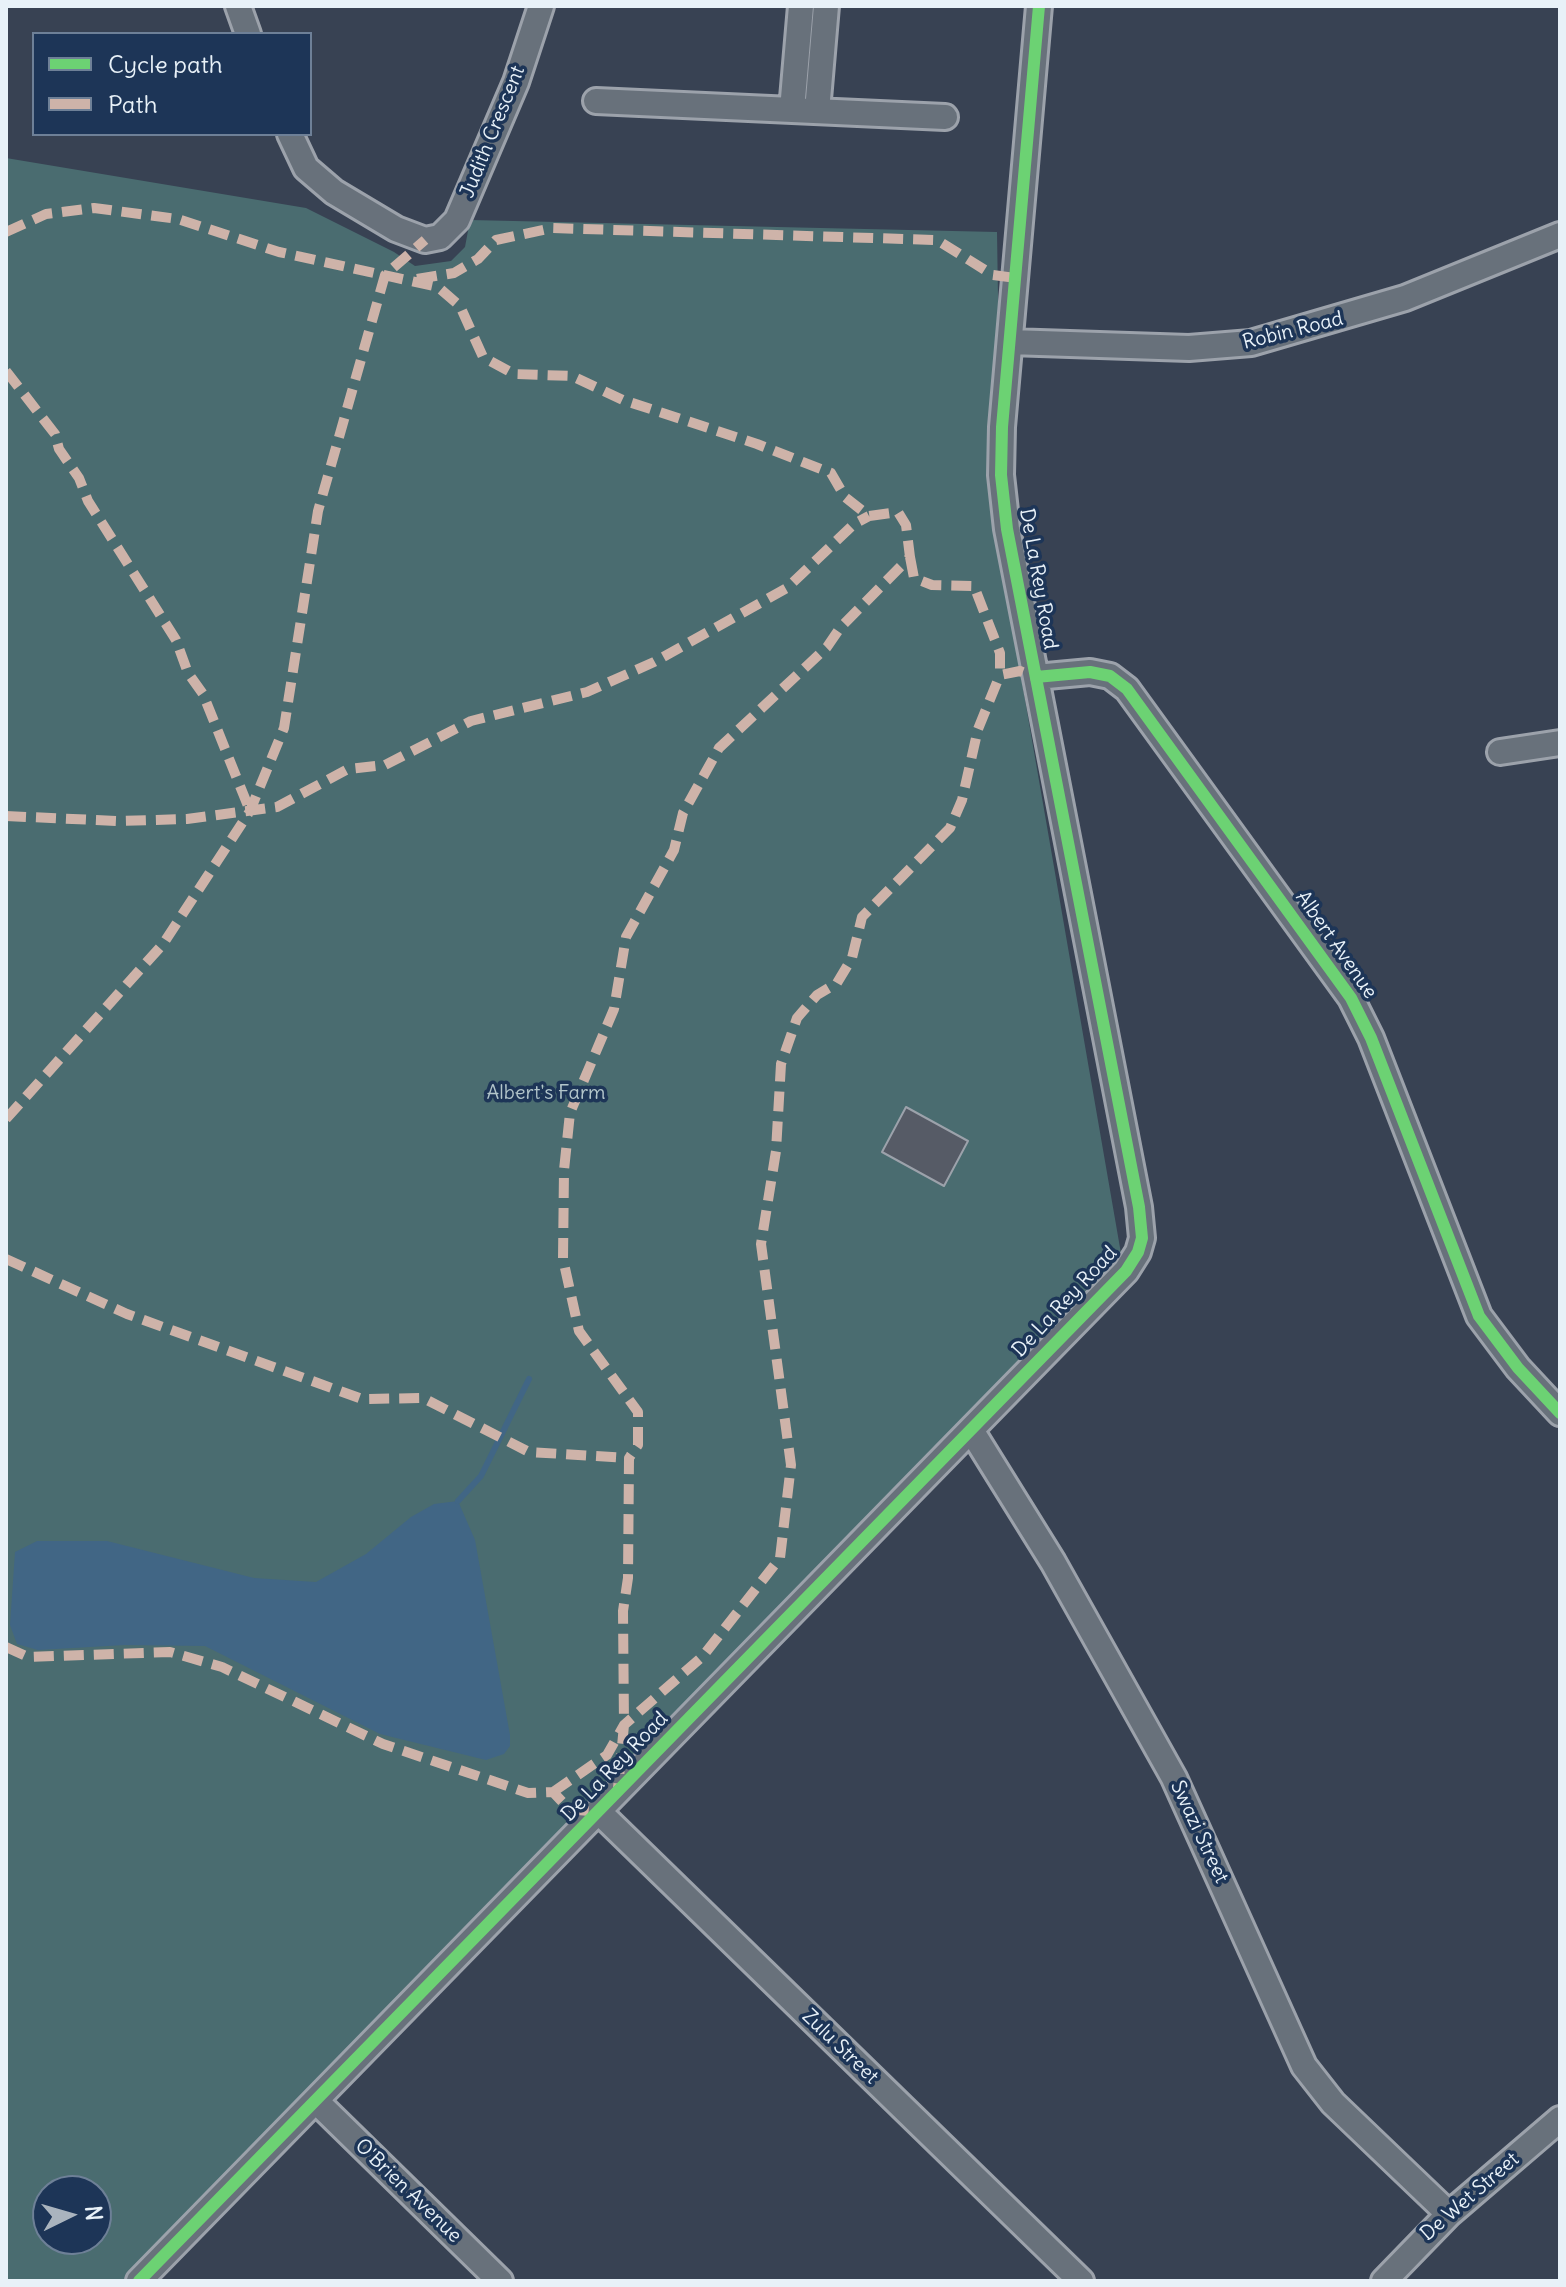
<!DOCTYPE html>
<style>
body{margin:0}
#map{position:relative;width:1566px;height:2287px;overflow:hidden;background:#384253;font-family:Delius,sans-serif}
canvas{display:block}
.frame{position:absolute;inset:0;border:8px solid #e8f1f8;pointer-events:none}
.legend{position:absolute;left:32px;top:32px;width:280px;height:104px;box-sizing:border-box;background:#1d3557;border:2px solid #6e8097;margin:0;padding:10px 14px;list-style:none;font-size:24px;color:#e8f1f8}
.legend li{display:flex;align-items:center;gap:16px;height:40px}
.legend b{width:40px;border:2px solid #6e8097}
.north{position:absolute;left:32px;top:2175px;width:80px;height:80px;box-sizing:border-box;background:#1d3557;border:2px solid #6e8097;border-radius:50%;rotate:85deg;font-size:22px;font-weight:700;line-height:32px;text-align:center;color:#e8f1f8}
.north::after{content:'';display:block;margin:auto;width:28px;height:36px;background:#aab4be;clip-path:polygon(50% 0,100% 100%,50% 72%,0 100%)}
</style>
<div id="map">
<canvas width="1566" height="2287"></canvas>
<div class="frame"></div>
<ul class="legend">
<li><b style="height:10px;background:#6cd273"></b>Cycle path</li>
<li><b style="height:10px;background:#ceb3a9"></b>Path</li>
</ul>
<div class="north">N</div>
</div>
<script>
const g = document.querySelector('canvas').getContext('2d');
g.lineJoin = 'round';
function paint(path, color) {
  g.fillStyle = color;
  g.fill(path, 'evenodd');
}
function poly(rows) {
  const path = new Path2D();
  for (const r of rows) {
    path.moveTo(r[0], r[1]);
    for (let i = 2; i < r.length; i += 2) path.lineTo(r[i], r[i + 1]);
  }
  return path;
}
function trace(path, color, width, dash) {
  g.strokeStyle = color;
  g.lineWidth = width;
  g.lineCap = dash ? 'butt' : 'round';
  g.setLineDash(dash || []);
  g.stroke(path);
}
function drawText(font, color, halo, rows, align = 'center') {
  g.font = font + ' Delius,sans-serif';
  g.lineWidth = 7;
  g.setLineDash([]);
  g.textBaseline = 'middle';
  g.strokeStyle = halo;
  g.fillStyle = color;
  for (const [text, x, y, turn = 0] of rows) {
    g.save();
    g.translate(x, y);
    g.rotate((+turn || 0) * Math.PI / 180);
    g.textAlign = isNaN(turn) ? turn : align;
    if (halo) g.strokeText(text, 0, 0);
    g.fillText(text, 0, 0);
    g.restore();
  }
}
const green = poly([
 [6,158,306,208,394,252,415,266,451,261,465,247,470,220,997,232,999,361,989,492,1123,1265,129,2281,6,2281],
 [48,2191,96,2191,96,2239,48,2239]
]);
const water = poly([
 [458,1501,475,1540,510,1735,510,1746,504,1754,486,1760,380,1734,205,1646,125,1645,38,1650,17,1644,10,1625,15,1552,37,1541,107,1541,254,1578,316,1582,366,1554,411,1517,434,1504]
]);
const stream = poly([
 [458,1501,481,1476,529,1379]
]);
const building = poly([
 [906,1107,968,1141,944,1186,882,1152,906,1107]
]);
const minor = poly([
 [238,6,248,34],
 [596,101,945,117],
 [792,110,801,6],
 [817,111,826,6],
 [290,134,306,168,334,192,396,229,425,240,440,237,457,220,516,82,541,6],
 [1010,342,1189,348,1251,343,1405,298,1560,235],
 [1036,677,1090,672,1110,676,1127,689,1351,998,1371,1038,1479,1316,1518,1368,1560,1413],
 [1500,752,1560,743],
 [971,1430,1053,1562,1174,1778,1304,2066,1333,2103,1449,2214],
 [599,1812,1081,2281],
 [316,2101,500,2281],
 [139,2281,1126,1271,1138,1252,1142,1238,1139,1207,1007,529,1001,475,1002,427,1039,6],
 [1384,2281,1449,2214,1560,2119]
]);
const quiet = poly([
 [6,232,46,214,94,208,178,219,279,252,438,287,460,306,483,357,514,374,572,376,623,400,757,444,831,473,845,497,869,516,898,512,906,525,910,557,840,628,827,647,719,748,683,813,674,850,626,937,614,1009,570,1113,564,1170,563,1259,579,1331,638,1412,638,1445,629,1458,628,1578,623,1611,624,1725,618,1788],
 [417,279,454,273,478,259,496,240,552,228,937,240,993,275,1016,278],
 [6,371,55,434,59,449,79,478,88,501,176,640,188,673,203,694,250,811],
 [910,557,914,578,932,585,974,586,1000,653,1000,675,1020,671,1036,677],
 [6,816,118,821,187,819,277,807,348,769,385,765,471,721,587,692,654,662,787,588,854,524,869,516],
 [6,1119,163,944,250,811,284,728,318,511,385,275,425,240],
 [6,1259,127,1314,362,1399,423,1398,529,1452,629,1458],
 [6,1647,28,1657,170,1652,222,1667,383,1744,528,1793,553,1792,569,1809,599,1812],
 [553,1792,607,1755,624,1725,703,1656,780,1558,791,1465,761,1244,776,1151,781,1064,797,1018,817,995,837,983,852,958,862,917,950,828,962,800,978,729,1000,675]
]);
const cycleway = poly([
 [1036,677,1090,672,1110,676,1127,689,1351,998,1371,1038,1479,1316,1518,1368,1560,1413],
 [139,2281,1126,1271,1138,1252,1142,1238,1139,1207,1007,529,1001,475,1002,427,1039,6]
]);
const streetNames = [
 ["Judith Crescent",493,132,-68],
 ["Robin Road",1293,331,-14],
 ["De La Rey Road",1038,579,80],
 ["Albert Avenue",1336,945,55],
 ["De La Rey Road",1065,1302,-47],
 ["De La Rey Road",615,1767,-46],
 ["Swazi Street",1199,1832,65],
 ["Zulu Street",840,2047,44],
 ["O'Brien Avenue",408,2191,44],
 ["De Wet Street",1470,2197,-41]
];
const parkNames = [
 ["Albert's Farm",546,1093]
];
paint(green, '#4a6c70');
paint(water, '#416685');
trace(stream, '#416685', 6);
paint(building, '#565b66');
trace(building, '#9ca2ab', 2);
trace(minor, '#9ca2ab', 30);
trace(minor, '#68717b', 24);
trace(quiet, '#ceb3a9', 10, [20, 10]);
trace(cycleway, '#6cd273', 12);
drawText('20px', '#e8f1f8', '#1d3557', streetNames);
drawText('20px', '#b2c5ca', '#1d3557', parkNames);
</script>
